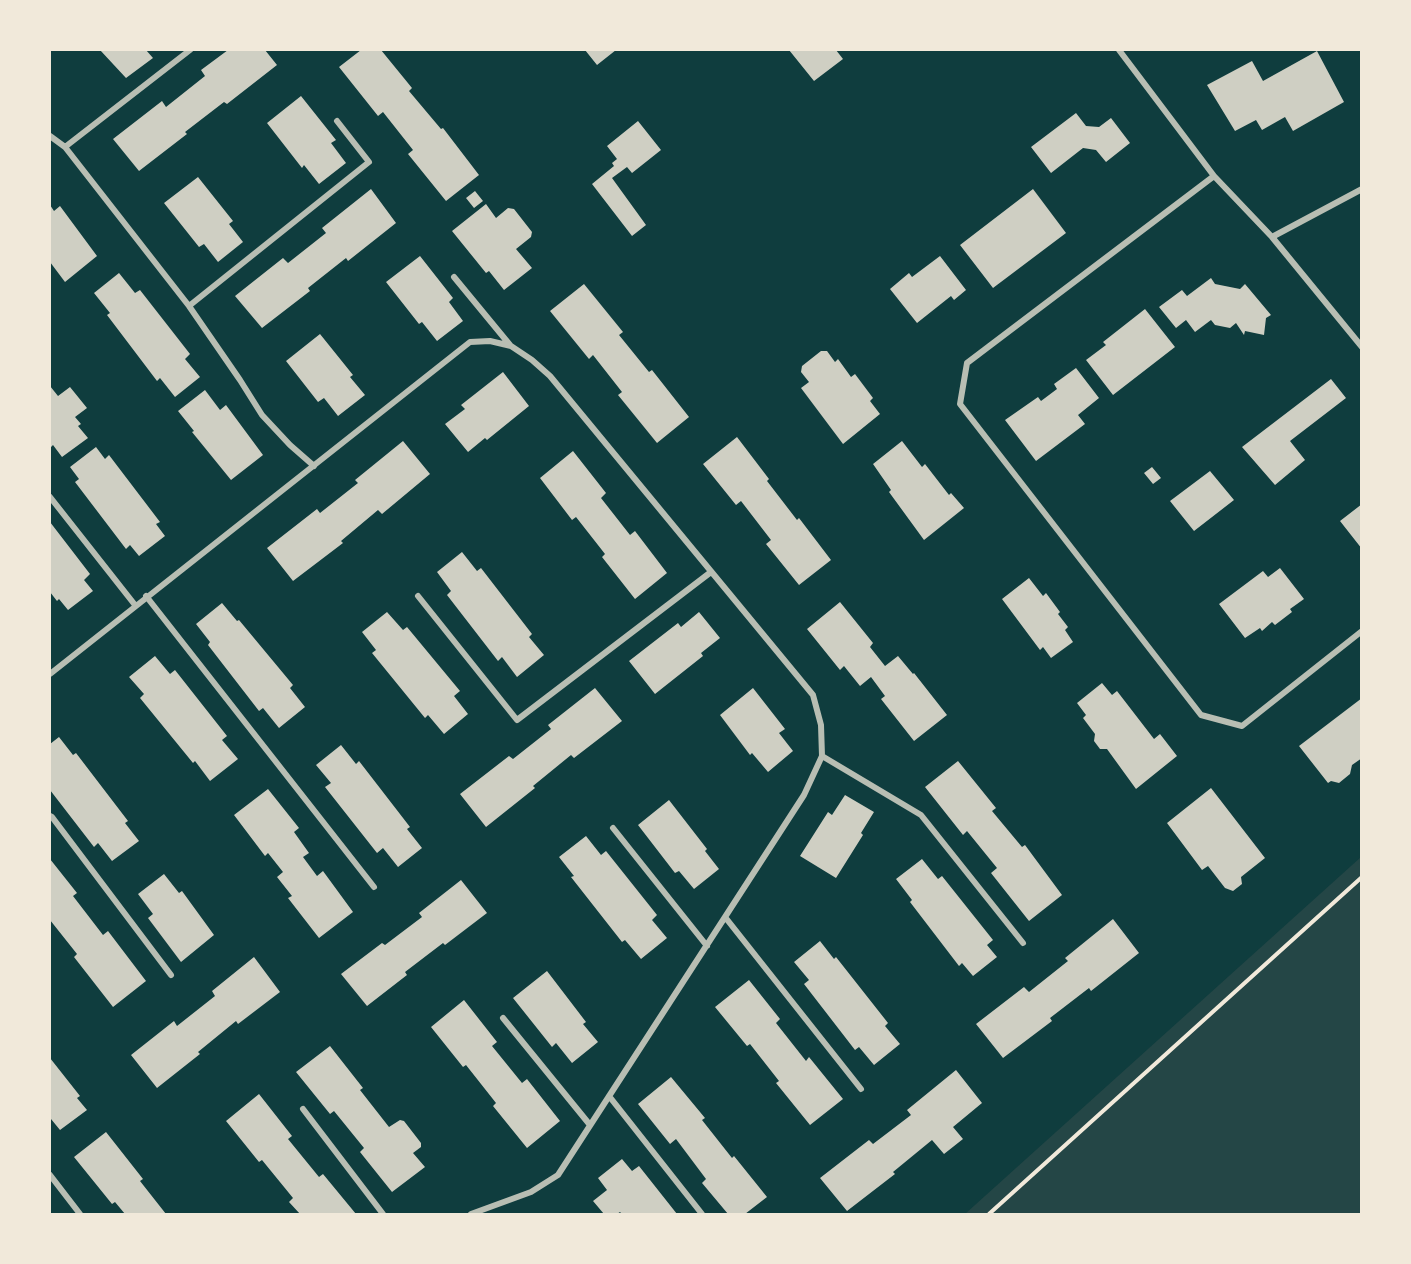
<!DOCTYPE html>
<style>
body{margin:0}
#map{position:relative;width:1411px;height:1264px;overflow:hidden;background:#0f3d3e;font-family:Georgia,serif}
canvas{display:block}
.frame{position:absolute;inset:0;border:51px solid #f1e9da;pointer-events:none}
</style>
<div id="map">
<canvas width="1411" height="1264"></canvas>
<div class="frame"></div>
</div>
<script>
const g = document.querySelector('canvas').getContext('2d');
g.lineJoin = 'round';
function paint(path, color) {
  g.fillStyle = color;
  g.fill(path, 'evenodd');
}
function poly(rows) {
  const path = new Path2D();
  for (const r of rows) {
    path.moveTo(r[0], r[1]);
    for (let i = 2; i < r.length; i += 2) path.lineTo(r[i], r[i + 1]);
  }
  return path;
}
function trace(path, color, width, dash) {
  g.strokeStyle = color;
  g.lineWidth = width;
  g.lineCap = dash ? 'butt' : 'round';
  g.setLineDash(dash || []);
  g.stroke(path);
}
const green = poly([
 [1361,857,1361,1214,965,1214]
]);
const building = poly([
 [100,50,146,50,153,58,126,78],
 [228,50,265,50,277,65,227,104,224,102,185,132,187,134,139,171,113,139,162,101,166,107,205,76,201,70],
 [361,50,381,50,412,88,409,91,441,129,443,128,479,175,446,201,408,154,413,150,383,112,378,116,339,67],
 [585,50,616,50,597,65],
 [789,50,836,50,843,59,814,81],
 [1317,51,1344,102,1293,131,1285,117,1262,130,1256,120,1235,131,1207,85,1252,61,1263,81],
 [301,96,336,140,331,143,346,163,319,184,304,165,302,168,267,123],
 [1076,113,1086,126,1099,127,1111,118,1130,143,1106,162,1096,150,1083,148,1051,173,1031,147],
 [638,121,661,150,632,173,627,167,612,178,646,225,632,236,592,184,614,166,612,163,617,159,607,146],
 [198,177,233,221,229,224,243,242,218,262,204,244,199,247,164,203],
 [371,189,396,223,348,261,346,258,308,288,310,291,262,328,235,296,283,258,288,263,326,233,322,228],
 [1033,189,1066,233,993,288,960,245],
 [475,191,483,201,474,208,466,198],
 [486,204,496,218,508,208,514,209,532,232,531,237,516,249,532,268,504,290,489,271,486,273,452,231],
 [50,205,54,211,60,206,97,256,65,282,50,262],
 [420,256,453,298,449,302,463,321,437,341,422,322,419,324,386,282],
 [940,256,966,290,954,300,951,296,917,323,890,289,909,273,912,277],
 [119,273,135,293,140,290,190,354,185,359,200,377,175,397,160,378,157,381,107,315,110,313,94,293],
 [1211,278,1215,284,1240,289,1245,284,1271,315,1266,318,1264,335,1245,331,1244,335,1236,323,1230,328,1215,325,1211,320,1195,332,1186,320,1176,328,1159,307,1182,290,1187,296],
 [584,284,623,332,619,335,649,372,652,370,689,417,657,443,618,395,622,392,593,355,589,359,550,311],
 [1145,309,1175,347,1113,395,1086,360,1106,345,1103,342],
 [320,334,353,375,350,377,365,395,338,416,324,398,318,402,286,361],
 [821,351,827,351,835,362,838,359,851,377,855,374,873,398,870,401,880,414,843,444,801,388,809,382,801,372,802,366],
 [1076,368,1099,398,1078,415,1085,424,1036,461,1005,420,1038,397,1041,401,1057,389,1054,384],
 [503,372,529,406,487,440,485,438,468,452,445,424,465,409,461,405],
 [1331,379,1346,398,1290,441,1305,460,1275,485,1242,447],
 [50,386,58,396,70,387,87,408,75,417,81,424,78,426,88,438,62,457,53,445,50,448],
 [205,390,220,410,226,405,263,455,231,480,192,432,194,431,178,411],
 [737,437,769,479,767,481,797,520,799,518,831,560,799,585,766,544,771,540,741,501,736,505,703,464],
 [403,441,430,474,382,514,378,510,341,541,343,543,293,581,267,548,317,509,320,513,358,483,355,480],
 [902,441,922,467,925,464,949,495,951,493,964,508,924,540,889,492,891,490,873,464],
 [96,447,105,459,109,455,160,522,156,524,165,536,139,556,130,545,126,549,75,482,79,479,70,467],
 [573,451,606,493,601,498,630,535,635,531,667,573,635,599,602,557,605,554,576,517,572,520,540,478],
 [1152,467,1161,478,1153,484,1144,473],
 [1210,471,1234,500,1194,531,1170,501],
 [1362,504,1362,549,1340,521],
 [50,522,90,574,84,580,93,591,68,610,59,599,57,601,50,592],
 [462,552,477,571,481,568,532,634,529,637,544,655,517,677,502,657,498,661,447,595,451,591,437,572],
 [1280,568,1304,599,1290,609,1292,612,1275,625,1272,622,1262,631,1260,628,1245,638,1219,604,1263,571,1268,577],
 [1029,578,1043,596,1046,593,1060,612,1058,614,1068,627,1065,630,1073,642,1051,658,1043,647,1040,650,1002,599],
 [840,602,873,643,870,647,885,666,898,656,913,674,914,673,947,715,914,741,881,699,885,696,871,677,860,686,844,666,840,670,807,629],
 [222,603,237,621,239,620,293,685,290,688,305,707,279,728,263,708,259,711,208,645,210,642,196,624],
 [387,612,403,630,407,627,460,691,454,696,468,714,444,734,428,715,425,718,372,653,376,650,362,632],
 [699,612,720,638,701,653,703,656,655,694,629,661,678,623,681,627],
 [155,656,170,674,175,670,227,736,222,740,238,759,210,781,195,761,193,763,140,698,144,694,129,677],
 [1102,683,1112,695,1117,691,1154,739,1160,734,1177,756,1136,789,1107,749,1100,749,1094,741,1095,734,1083,718,1086,715,1077,703],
 [595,688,622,721,574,758,571,755,533,786,535,788,486,827,460,794,509,756,513,759,551,729,548,725],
 [753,688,785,729,779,733,793,751,768,772,752,753,750,755,720,715],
 [1362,698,1362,758,1352,765,1350,774,1339,783,1331,781,1328,783,1299,746],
 [59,737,73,755,76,753,128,821,125,823,139,841,112,861,98,843,94,847,50,790,50,744],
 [341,745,356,764,359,761,410,827,407,829,422,848,398,867,383,848,377,853,325,787,331,783,316,765],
 [958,761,996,808,992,811,1022,847,1025,845,1062,895,1029,921,991,873,997,868,967,831,963,835,925,787],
 [1211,788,1265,858,1241,877,1242,884,1233,891,1225,888,1208,866,1202,870,1167,823],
 [268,789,299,828,294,832,309,853,303,857,317,876,323,871,353,912,319,938,288,898,292,896,277,877,283,872,268,853,265,856,234,815],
 [845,795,874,812,861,833,863,835,836,878,800,856,828,812,832,815],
 [669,800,707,849,705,851,719,869,694,889,679,871,675,873,638,825],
 [586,836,601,855,606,851,657,915,652,920,667,938,641,959,625,940,622,942,571,877,574,876,559,857],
 [50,859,77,893,73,896,103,935,108,931,146,981,113,1007,74,957,77,954,50,920],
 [922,859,938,879,942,876,993,940,987,945,997,957,973,976,962,963,959,966,910,902,912,900,896,879],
 [164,874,179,893,182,891,214,935,181,962,148,918,153,914,138,894],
 [461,880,487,913,445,945,443,943,405,972,407,975,367,1006,341,974,382,943,385,945,422,917,419,913],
 [1113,919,1139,953,1091,991,1089,988,1050,1018,1052,1021,1003,1058,976,1024,1024,987,1029,992,1068,961,1065,958],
 [820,941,834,959,836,957,888,1023,885,1026,900,1044,874,1065,859,1047,855,1050,804,984,809,980,794,962],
 [254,957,280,992,238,1024,236,1021,198,1052,200,1054,157,1088,131,1055,174,1021,177,1026,215,996,212,991],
 [547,971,586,1022,583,1024,598,1042,572,1063,556,1043,552,1047,513,998],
 [749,980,780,1019,776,1023,806,1061,809,1057,843,1099,810,1125,776,1083,779,1081,750,1044,747,1046,715,1007],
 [464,1000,497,1042,492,1046,522,1083,527,1079,560,1121,527,1148,493,1106,496,1103,466,1065,463,1067,431,1027],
 [330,1046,363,1088,360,1090,389,1127,400,1120,404,1121,421,1143,421,1147,413,1153,425,1167,392,1192,360,1152,364,1148,334,1111,330,1114,296,1072],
 [50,1058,80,1096,77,1098,87,1110,60,1130,51,1119,50,1120],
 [956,1070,982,1103,953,1127,963,1139,944,1154,932,1140,893,1172,895,1174,847,1211,820,1178,869,1140,873,1144,911,1115,907,1110],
 [671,1077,705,1118,702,1120,732,1158,734,1156,767,1197,745,1214,728,1214,702,1183,706,1179,676,1139,670,1144,638,1104],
 [259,1094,292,1136,288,1139,319,1177,323,1174,356,1214,300,1214,289,1202,293,1198,262,1160,259,1162,226,1121],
 [106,1132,143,1179,140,1181,166,1214,125,1214,115,1202,112,1204,74,1157],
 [622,1159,632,1171,639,1166,677,1214,622,1214,620,1212,617,1214,604,1214,593,1201,607,1190,598,1178]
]);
const path = poly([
 [989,1214,1362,877]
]);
const minor = poly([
 [1119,50,1214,176,1272,237,1362,347],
 [50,136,65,147,189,306,240,380,262,415,290,445,314,466],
 [65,147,190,50],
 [1214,176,967,363,960,404,1201,715,1242,726,1362,631],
 [1272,237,1362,189],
 [454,277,510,345],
 [189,306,369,162,337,121],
 [50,497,135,605],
 [146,596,374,887],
 [418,596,517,720,711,572],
 [50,674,470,342,490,341,511,346,532,360,550,376,813,695,821,725,822,756,804,795,558,1175,531,1192,471,1214],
 [822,756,921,815,1023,943],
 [50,816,52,817,171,975],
 [613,828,707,946],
 [725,917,861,1089],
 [503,1018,590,1125],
 [609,1096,702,1214],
 [303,1109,383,1214],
 [50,1175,80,1214]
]);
paint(green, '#244646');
paint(building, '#cfcfc3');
trace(path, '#f1e9da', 4);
trace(minor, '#b8beb3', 6);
</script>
